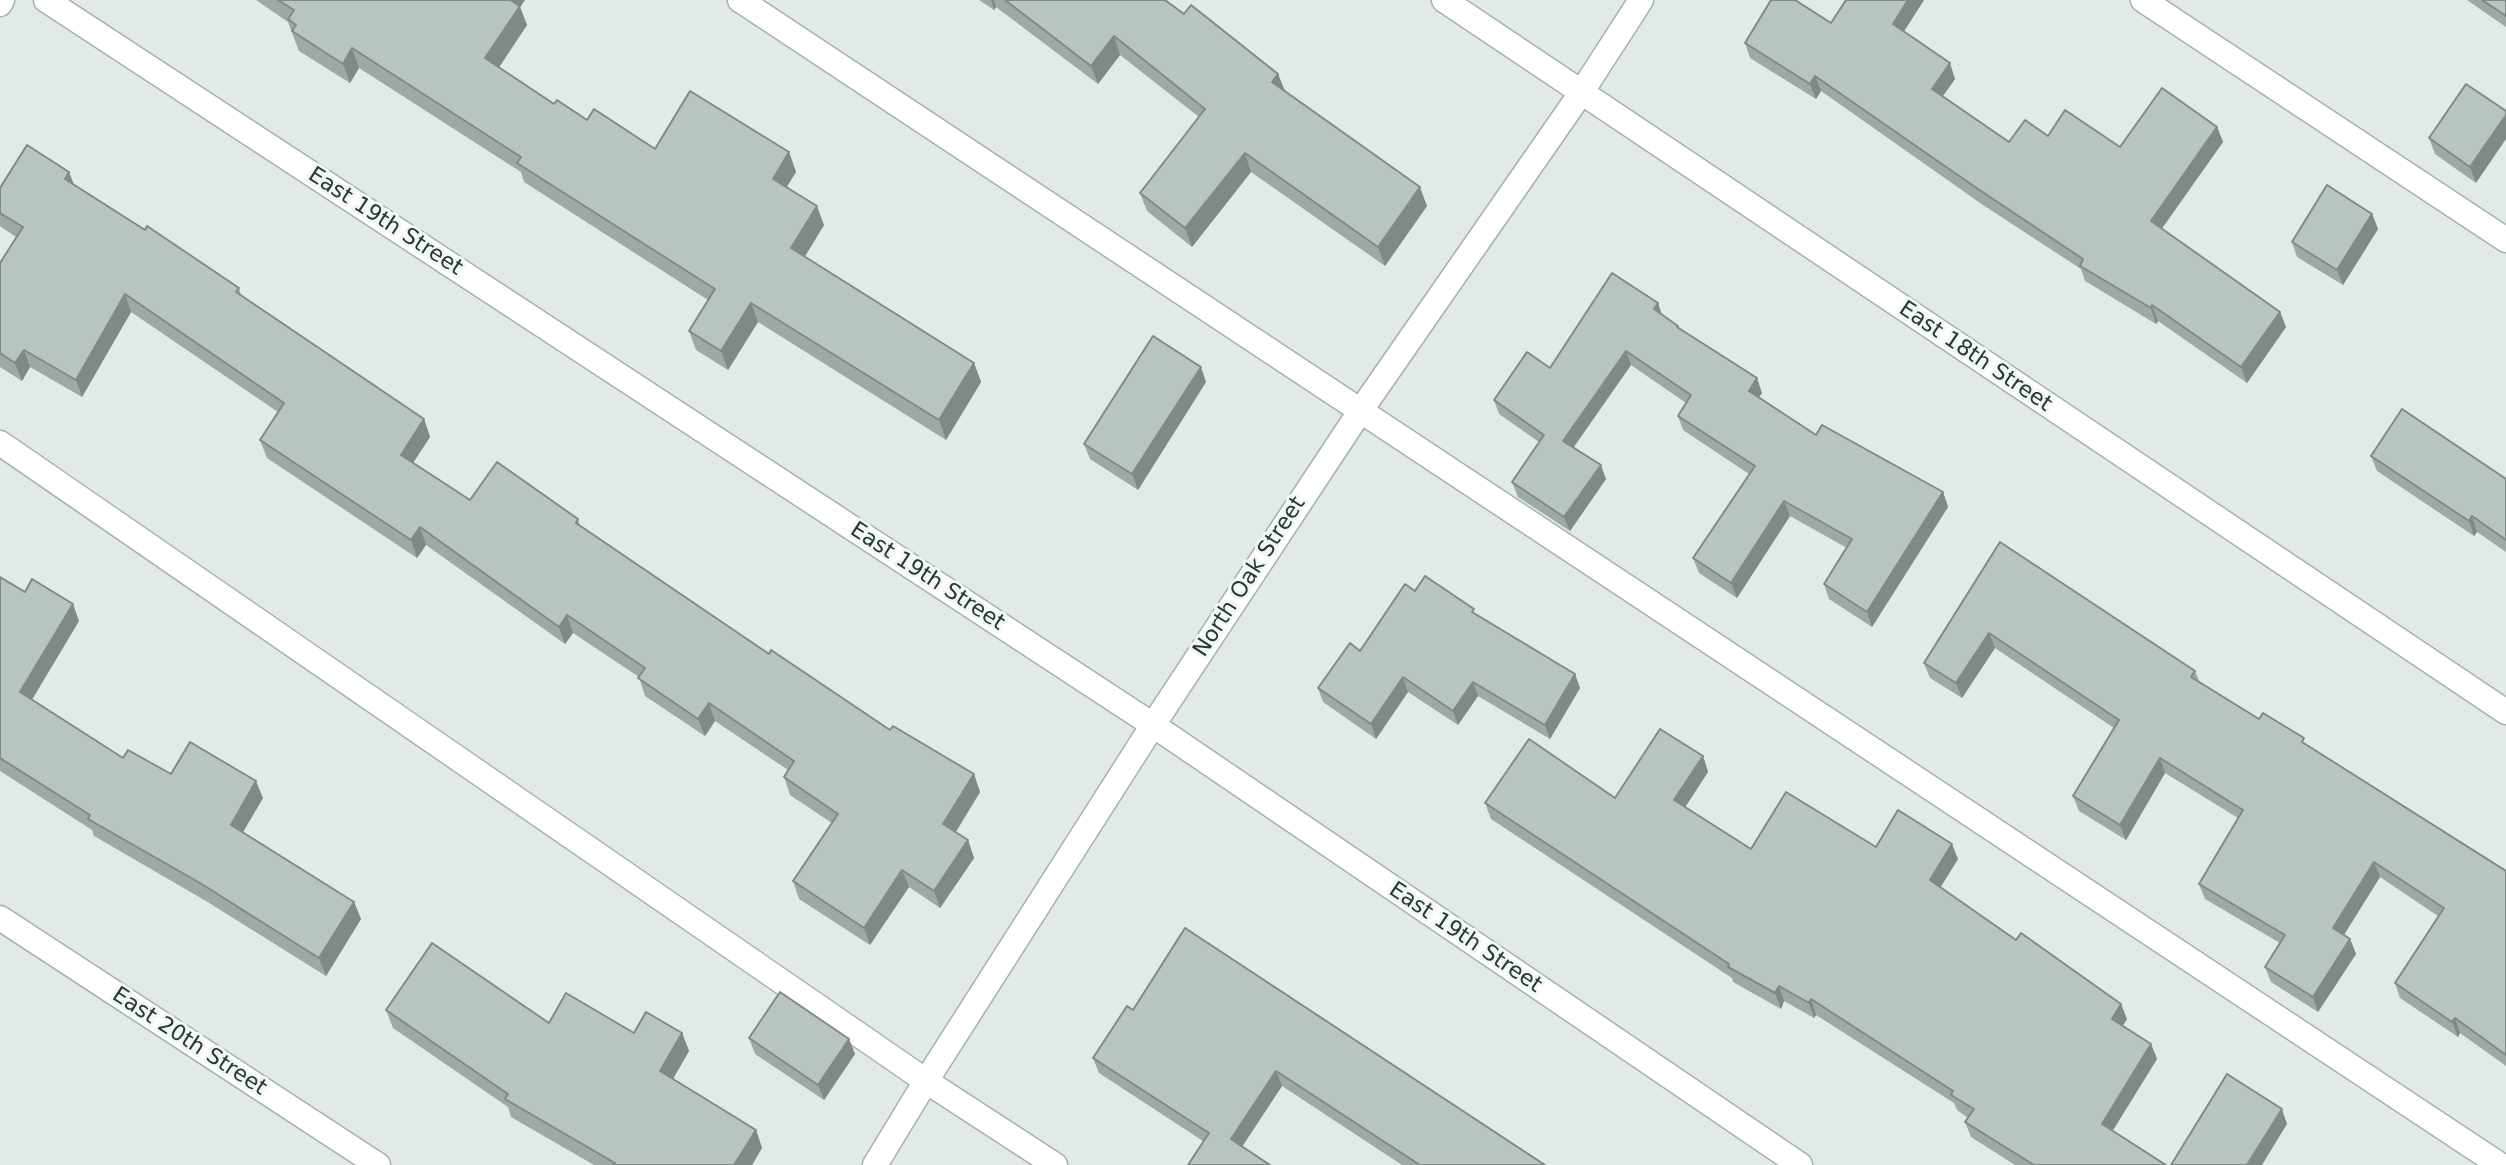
<!DOCTYPE html>
<style>
body{margin:0}
canvas{display:block;background:#e2eae5}
</style>
<canvas width="2506" height="1165"></canvas>
<script>
const g = document.querySelector('canvas').getContext('2d');
g.lineJoin = 'round';
function poly(rows) {
  const path = new Path2D();
  for (const r of rows) {
    path.moveTo(r[0], r[1]);
    for (let i = 2; i < r.length; i += 2) path.lineTo(r[i], r[i + 1]);
  }
  return path;
}
function trace(path, color, width, dash) {
  g.strokeStyle = color;
  g.lineWidth = width;
  g.lineCap = dash ? 'butt' : 'round';
  g.setLineDash(dash || []);
  g.stroke(path);
}
function paint(path, color) {
  g.fillStyle = color;
  g.fill(path, 'evenodd');
}
function drawText(font, color, halo, rows, align = 'center') {
  g.font = font + ' "DejaVu Sans",sans-serif';
  g.lineWidth = 6;
  g.setLineDash([]);
  g.textBaseline = 'middle';
  g.strokeStyle = halo;
  g.fillStyle = color;
  for (const [text, x, y, turn = 0] of rows) {
    g.save();
    g.translate(x, y);
    g.rotate((+turn || 0) * Math.PI / 180);
    g.textAlign = isNaN(turn) ? turn : align;
    if (halo) g.strokeText(text, 0, 0);
    g.fillText(text, 0, 0);
    g.restore();
  }
}
const lane = poly([
 [740,0,2500,1165],
 [2143,0,2506,240],
 [0,443,926,1081,1055,1165]
]);
const street = poly([
 [46,0,1153,725,1800,1165],
 [1444,0,2506,712],
 [0,4,2,0],
 [0,918,378,1165],
 [875,1165,926,1081,1153,725,1361,410,1581,93,1641,0]
]);
const wall = poly([
 [256,0,525,0,520,7,527,25,499,67,554,104,587,120,655,149,789,152,796,172,786,187,824,225,804,257,974,363,981,382,946,440,758,322,728,370,696,350,689,331,708,300,524,182,521,172,359,68,350,83,299,51,288,22],
 [979,0,1165,0,1184,14,1278,74,1285,91,1427,206,1385,266,1251,172,1192,247,1147,211,1140,193,1199,117,1120,55,1098,84,996,7,994,10],
 [1846,0,1924,0,1904,31,1955,79,1943,96,2009,142,2048,136,2120,147,2217,127,2223,142,2162,229,2280,312,2286,327,2247,383,2158,321,2156,324,2085,281,2081,269,1983,205,1821,91,1816,99,1750,58,1745,43,1831,23],
 [2467,0,2506,0,2506,27],
 [2466,84,2476,183,2435,154,2429,138],
 [69,172,73,184,239,288,241,295,424,419,430,437,413,463,470,500,578,519,580,526,769,654,890,730,974,774,980,792,956,832,968,840,974,858,940,908,909,887,870,945,799,899,793,881,832,823,790,795,784,777,788,770,715,721,705,736,645,696,639,677,573,633,565,644,426,545,417,558,267,458,260,440,278,412,131,312,82,397,30,367,22,381,0,367,0,263,16,237,0,226,0,188],
 [2372,214,2378,229,2343,285,2297,257,2292,242],
 [1662,314,1678,326,1679,329,1762,393,1759,397,1816,435,1943,492,1948,507,1872,627,1829,599,1824,584,1847,548,1790,516,1737,598,1699,573,1693,558,1749,474,1683,430,1678,416,1686,403,1631,365,1574,447,1606,479,1570,531,1518,497,1512,482,1539,442,1499,414,1494,400,1550,368],
 [1206,382,1138,490,1090,459,1084,444],
 [2371,456,2506,479,2506,552,2477,532,2474,536,2377,471],
 [2000,542,2195,671,2199,681,2259,719,2306,745,2506,871,2506,1066,2460,1033,2458,1037,2400,998,2395,983,2438,916,2380,877,2344,934,2350,939,2356,954,2318,1012,2271,982,2265,967,2280,943,2205,899,2199,884,2238,818,2165,773,2126,840,2079,811,2073,796,2114,728,1995,648,1962,698,1930,678,1924,663],
 [0,577,79,621,32,700,123,758,171,774,263,798,243,832,354,902,361,919,326,976,206,901,94,836,92,830,0,771],
 [1415,591,1477,615,1580,688,1550,739,1478,696,1458,725,1408,692,1376,739,1323,702,1318,688,1360,651],
 [1703,756,1708,772,1685,807,1751,849,1876,847,1958,859,1940,888,2016,940,2121,1004,2127,1019,2122,1026,2151,1044,2157,1059,2112,1131,2166,1165,2015,1165,1971,1137,1965,1122,1968,1118,1957,1110,1954,1103,1816,1015,1814,1018,1784,1001,1781,1009,1733,982,1732,978,1491,819,1485,803,1615,798],
 [386,1010,549,1023,634,1033,682,1033,689,1051,673,1079,756,1130,762,1148,752,1165,594,1165,511,1117,508,1107,393,1028],
 [1133,1010,1545,1165,1402,1165,1282,1086,1242,1147,1203,1141,1099,1073,1093,1058],
 [749,1038,849,1039,855,1054,824,1100,755,1054]
]);
const shadedWall = poly([
 [508,0,525,0,520,7,527,25,492,78,485,58],
 [991,0,994,0,996,7,994,10],
 [1908,0,1924,0,1899,39,1893,24],
 [1114,36,1120,55,1098,84,1091,66],
 [352,48,359,68,350,83,343,64],
 [1950,63,1955,79,1937,104,1932,89],
 [1278,74,1285,92,1272,82],
 [1815,76,1821,91,1816,99,1810,84],
 [2506,115,2506,139,2476,183,2470,167],
 [2217,127,2223,142,2156,236,2151,221],
 [789,152,796,172,780,198,773,179],
 [1245,153,1251,172,1192,247,1185,228],
 [69,172,76,190,65,179],
 [1420,187,1427,206,1385,266,1378,247],
 [817,206,824,225,798,268,791,248],
 [2372,214,2378,229,2343,285,2337,270],
 [125,294,131,312,82,397,76,380],
 [751,303,758,322,728,370,721,351],
 [1658,303,1663,318,1654,309],
 [2152,305,2158,321,2156,324,2151,308],
 [2280,312,2286,327,2247,383,2241,367],
 [24,350,30,367,22,381,15,363],
 [1626,351,1631,365,1568,455,1563,441],
 [974,363,981,382,946,440,939,420],
 [1201,367,1206,382,1138,490,1132,474],
 [1757,378,1762,393,1754,405,1749,391],
 [424,419,430,437,407,472,401,455],
 [1601,465,1606,479,1570,531,1564,517],
 [1943,492,1948,507,1872,627,1867,612],
 [1784,501,1790,516,1737,598,1731,583],
 [2472,516,2477,532,2474,536,2469,521],
 [420,527,426,545,417,558,411,540],
 [73,604,79,621,26,709,20,692],
 [567,615,573,633,565,644,559,627],
 [1989,633,1995,648,1962,698,1956,683],
 [1575,674,1580,688,1550,739,1545,725],
 [1403,677,1408,692,1376,739,1371,724],
 [1473,682,1478,696,1458,725,1453,711],
 [709,703,715,721,705,736,698,719],
 [1703,756,1708,772,1680,815,1674,800],
 [2160,758,2165,773,2126,840,2120,825],
 [974,774,980,792,950,841,943,824],
 [256,781,263,798,237,842,231,825],
 [968,840,974,858,940,908,934,891],
 [1952,844,1958,859,1935,896,1930,880],
 [2374,862,2380,877,2339,943,2333,928],
 [902,870,909,887,870,945,864,928],
 [354,902,361,919,326,976,319,958],
 [2350,939,2356,954,2318,1012,2313,997],
 [1779,986,1784,1001,1781,1009,1775,993],
 [1811,999,1816,1015,1814,1018,1809,1003],
 [2121,1004,2127,1019,2117,1035,2112,1019],
 [2455,1018,2460,1033,2458,1037,2452,1022],
 [682,1033,689,1051,667,1089,660,1071],
 [849,1039,855,1054,824,1100,818,1085],
 [2151,1044,2157,1059,2107,1140,2102,1124],
 [1276,1071,1282,1086,1237,1154,1231,1139],
 [2282,1109,2287,1124,2262,1165,2247,1165],
 [756,1130,762,1148,752,1165,734,1165]
]);
const building = poly([
 [278,0,510,0,520,6,485,58,554,104,557,100,587,120,594,109,655,149,690,91,789,152,773,179,817,206,791,248,974,363,939,420,751,303,721,351,689,331,715,289,517,163,521,157,352,48,343,64,292,31,296,25,288,19,294,10,278,0],
 [1005,0,1165,0,1184,14,1191,5,1278,74,1272,82,1420,187,1378,247,1245,153,1185,228,1140,193,1205,109,1114,36,1091,66,1005,0],
 [1771,0,1795,0,1831,23,1846,0,1908,0,1893,24,1950,63,1932,89,2009,142,2025,120,2048,136,2065,110,2120,147,2162,88,2217,127,2151,221,2280,312,2241,367,2152,305,2151,308,2080,266,2083,259,1978,189,1815,76,1810,84,1745,43,1771,0],
 [2482,0,2506,0,2506,16,2482,0],
 [2466,84,2506,111,2506,115,2470,167,2429,138,2466,84],
 [27,145,69,172,65,179,145,230,147,226,239,288,236,292,424,419,401,455,470,500,497,462,578,519,576,523,769,654,771,650,890,730,893,726,974,774,943,824,968,840,934,891,902,870,864,928,793,881,838,814,784,777,794,761,709,703,698,719,638,678,645,668,567,615,559,627,420,527,411,540,260,440,284,403,125,294,76,380,24,350,15,363,0,353,0,263,23,227,0,213,0,188,27,145],
 [2327,185,2372,214,2337,270,2292,242,2327,185],
 [1612,273,1658,303,1654,309,1678,326,1677,327,1757,378,1749,391,1816,435,1822,425,1943,492,1867,612,1824,584,1852,539,1784,501,1731,583,1693,558,1755,466,1678,416,1691,395,1626,351,1563,441,1601,465,1564,517,1512,482,1544,435,1494,400,1527,352,1550,368,1612,273],
 [1153,336,1201,367,1132,474,1084,444,1153,336],
 [2402,409,2506,479,2506,540,2472,516,2469,521,2371,456,2402,409],
 [2000,542,2195,671,2191,677,2259,719,2263,713,2304,738,2302,742,2506,871,2506,1055,2455,1018,2452,1022,2395,983,2444,908,2374,862,2333,928,2350,939,2313,997,2265,967,2285,935,2199,884,2243,810,2160,758,2120,825,2073,796,2119,720,1989,633,1956,683,1924,663,2000,542],
 [1425,576,1474,609,1472,612,1575,674,1545,725,1473,682,1453,711,1403,677,1371,724,1318,688,1350,643,1360,651,1405,584,1415,591,1425,576],
 [0,577,25,592,32,579,73,604,20,692,123,758,128,750,171,774,190,742,256,781,231,825,354,902,319,958,200,883,88,819,90,815,0,758,0,577],
 [1660,729,1703,756,1674,800,1751,849,1786,792,1876,847,1898,810,1952,844,1930,880,2016,940,2021,933,2121,1004,2112,1019,2151,1044,2102,1124,2166,1165,2034,1165,1965,1122,1974,1109,1951,1095,1953,1091,1811,999,1809,1003,1779,986,1775,993,1728,967,1729,964,1485,803,1529,739,1615,798,1660,729],
 [1185,928,1545,1165,1420,1165,1276,1071,1231,1139,1270,1165,1188,1165,1209,1133,1093,1058,1127,1006,1133,1010,1185,928],
 [432,943,549,1023,566,993,634,1033,646,1012,682,1033,660,1071,756,1130,734,1165,613,1165,615,1163,505,1099,508,1094,386,1010,432,943],
 [780,992,849,1039,818,1085,749,1038,780,992],
 [2227,1074,2282,1109,2247,1165,2171,1165,2227,1074]
]);
const streetNames = [
 ["East 19th Street",385,222,33],
 ["East 18th Street",1975,357,34],
 ["East 19th Street",927,577,33],
 ["North Oak Street",1250,577,-57],
 ["East 19th Street",1465,938,34],
 ["East 20th Street",189,1042,33]
];
trace(lane, '#a5b1ab', 27);
trace(street, '#a5b1ab', 27);
trace(lane, '#fff', 24);
trace(street, '#fff', 24);
paint(wall, '#9da9a3');
paint(shadedWall, '#808a85');
paint(building, '#b7c5be');
trace(building, '#808a85', 2);
drawText('22px', '#243930', '#f2f7f4', streetNames);
</script>
